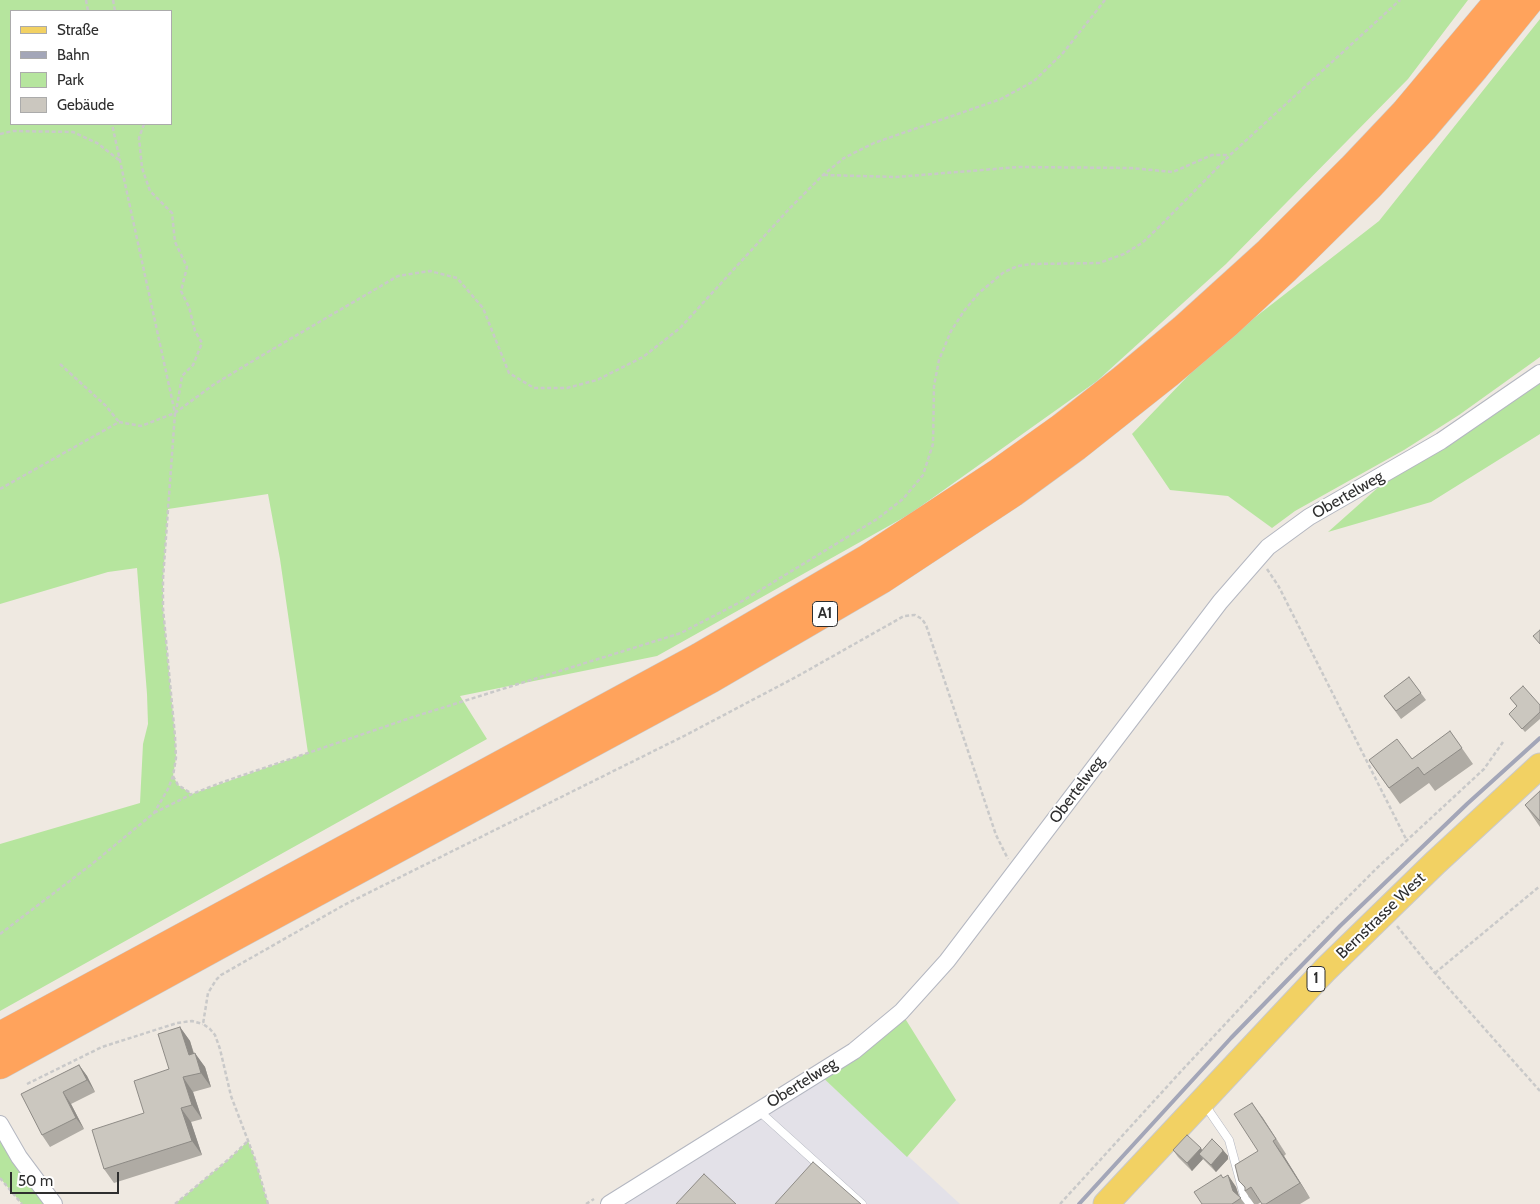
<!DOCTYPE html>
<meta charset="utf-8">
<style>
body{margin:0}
#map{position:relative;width:1540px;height:1204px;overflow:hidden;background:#efe9e1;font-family:Cabin,sans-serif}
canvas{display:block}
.legend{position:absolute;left:10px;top:10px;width:162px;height:115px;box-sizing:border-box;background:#fff;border:1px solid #ababab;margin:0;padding:6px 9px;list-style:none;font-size:15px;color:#2e2e2e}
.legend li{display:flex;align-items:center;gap:10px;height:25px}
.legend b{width:25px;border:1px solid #ababab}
.scale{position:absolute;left:10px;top:1172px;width:109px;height:22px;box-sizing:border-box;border:2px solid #2e2e2e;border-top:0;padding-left:6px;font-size:15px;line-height:18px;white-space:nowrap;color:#2e2e2e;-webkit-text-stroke:4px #fff;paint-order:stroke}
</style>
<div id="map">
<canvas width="1540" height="1204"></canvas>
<ul class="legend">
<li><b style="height:6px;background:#f2d163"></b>Straße</li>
<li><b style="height:6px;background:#a3a6b8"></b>Bahn</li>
<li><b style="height:14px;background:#b6e59e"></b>Park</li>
<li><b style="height:14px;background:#cbc7bf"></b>Gebäude</li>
</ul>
<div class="scale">50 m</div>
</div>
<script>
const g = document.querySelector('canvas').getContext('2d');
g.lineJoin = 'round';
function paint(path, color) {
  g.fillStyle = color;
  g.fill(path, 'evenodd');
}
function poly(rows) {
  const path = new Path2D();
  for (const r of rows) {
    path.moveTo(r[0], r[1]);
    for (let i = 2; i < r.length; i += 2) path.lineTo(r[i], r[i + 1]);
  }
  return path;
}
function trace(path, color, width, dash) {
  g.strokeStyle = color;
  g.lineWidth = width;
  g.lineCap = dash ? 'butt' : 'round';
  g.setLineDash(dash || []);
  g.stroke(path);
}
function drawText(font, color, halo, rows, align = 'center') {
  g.font = font + ' Cabin,sans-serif';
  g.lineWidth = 4;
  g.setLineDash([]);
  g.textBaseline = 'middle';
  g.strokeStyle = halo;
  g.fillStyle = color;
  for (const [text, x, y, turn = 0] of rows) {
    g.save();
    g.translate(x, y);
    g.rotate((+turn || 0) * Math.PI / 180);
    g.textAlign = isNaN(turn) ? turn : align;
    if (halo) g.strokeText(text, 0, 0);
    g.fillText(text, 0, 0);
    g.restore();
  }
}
const industrial = poly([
 [818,1073,960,1204,610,1204]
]);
const green = poly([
 [0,0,1468,0,1408,79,1226,264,1097,381,910,514,657,656,460,696,487,739,0,1011,0,844,140,803,143,744,148,724,147,694,137,568,108,572,0,604],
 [11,11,171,11,171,124,11,124],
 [268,494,280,559,308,753,192,794,178,785,173,776,176,758,175,736,163,608,163,579,168,509],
 [1540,19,1540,357,1459,415,1404,450,1295,511,1272,528,1228,496,1170,490,1132,434,1213,350,1379,221],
 [1540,373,1540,434,1431,502,1328,532,1409,460],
 [901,1012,956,1100,907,1157,818,1073],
 [0,1124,54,1204,22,1204,0,1178],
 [248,1141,255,1159,268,1204,175,1204,229,1159]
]);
const path = poly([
 [86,0,88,11],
 [113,0,115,11],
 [144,124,139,138,142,168,150,191,172,213,175,242,187,267,181,291,189,307,195,331,202,343,193,365,182,376,176,412],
 [0,134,13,131,73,132,97,143,119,160],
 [824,175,896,177,1019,167,1131,168,1173,172,1212,155,1229,155],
 [60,364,106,406,119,422],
 [0,489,119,422,141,426,175,413,213,385,261,356,398,276,430,271,457,278,483,308,509,373,534,388,567,388,597,380,643,357,680,328,790,208,823,175,844,158,874,143,1001,99,1034,81,1063,53,1105,0],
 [1267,569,1279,587,1407,841],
 [173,776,178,785,192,794],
 [154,813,192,794,223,782,413,717,681,633,744,600,877,519,903,499,923,475,933,444,934,386,939,360,951,331,964,311,979,293,1004,272,1018,266,1032,264,1099,263,1124,254,1142,243,1158,228,1230,155,1400,0],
 [1397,926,1435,973,1540,1091],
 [0,934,92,864,154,813,168,789,173,776,176,758,175,736,163,608,163,579,175,413,112,124],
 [1435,973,1540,886],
 [27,1084,102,1047,177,1023,192,1021,203,1024],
 [0,1178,22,1204],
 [175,1204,229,1159,248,1141],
 [268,1204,255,1159,231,1096,220,1049,215,1035,210,1029,203,1024,208,993,216,980,221,975,344,905,686,735,796,677,904,616,915,615,922,619,926,625,996,835,1008,859],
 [586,1204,594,1199],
 [1060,1204,1185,1067,1285,960,1377,868,1484,769,1503,742]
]);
const lane = poly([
 [1205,1105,1229,1140,1245,1199,1250,1204],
 [759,1111,862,1204]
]);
const street = poly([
 [0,1124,19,1157,54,1204],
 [609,1204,854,1051,901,1012,947,961,1220,602,1268,547,1309,517,1441,441,1540,373]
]);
const primary = poly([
 [1106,1204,1325,970,1435,863,1540,766]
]);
const highway = poly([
 [0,1036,699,657,868,558,999,472,1062,427,1123,379,1183,329,1269,251,1352,168,1405,112,1499,0],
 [0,1065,230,939,711,679,881,580,1013,493,1076,447,1168,374,1228,323,1285,270,1370,186,1423,129,1475,68,1530,0]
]);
const rail = poly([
 [1079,1204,1231,1038,1340,926,1467,804,1540,738]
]);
const wall = poly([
 [1409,677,1426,700,1401,719,1384,696],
 [1510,698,1540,705,1540,719,1525,732,1509,714,1517,707],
 [1450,731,1473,764,1435,791,1429,783,1400,804,1369,760,1412,759],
 [1540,791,1540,827,1525,805],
 [180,1027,190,1041,194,1053,205,1067,211,1087,193,1092,202,1119,191,1122,202,1155,114,1183,104,1169,144,1113,169,1069],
 [79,1065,87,1076,95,1092,71,1104,84,1129,50,1147,42,1135,21,1094],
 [1252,1103,1286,1154,1284,1156,1310,1198,1300,1204,1262,1204,1261,1202,1258,1204,1254,1204,1245,1191,1245,1188,1239,1181,1258,1151],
 [1222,1149,1228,1156,1228,1159,1216,1172,1203,1159,1192,1171,1178,1157,1173,1150,1202,1150],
 [1228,1175,1236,1187,1239,1196,1245,1204,1202,1204,1224,1178]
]);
const shadedWall = poly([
 [180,1027,190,1041,198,1069,189,1055],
 [195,1053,205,1067,211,1087,201,1073],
 [79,1065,87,1076,95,1092,87,1080],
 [183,1077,193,1092,202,1119,192,1105],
 [63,1092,71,1104,84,1129,76,1118],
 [1252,1103,1263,1118,1286,1154],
 [181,1108,191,1122,202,1155,192,1141],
 [1273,1141,1284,1156,1310,1198,1300,1183],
 [1201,1148,1206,1156,1199,1154,1203,1159,1192,1171,1187,1163],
 [1222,1149,1228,1156,1228,1159,1216,1172,1211,1165],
 [1228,1175,1236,1187,1240,1199,1233,1191]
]);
const building = poly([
 [1540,630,1540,644,1533,636,1540,630],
 [1409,677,1421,693,1396,711,1384,696,1409,677],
 [1523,686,1540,705,1540,712,1522,729,1509,714,1517,706,1510,698,1523,686],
 [1450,731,1462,748,1424,775,1418,767,1389,788,1369,760,1397,739,1412,759,1450,731],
 [1540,791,1540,821,1525,805,1540,791],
 [180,1027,189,1055,195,1053,201,1073,183,1077,192,1105,181,1108,192,1141,104,1169,92,1130,144,1113,134,1081,169,1069,158,1034,180,1027],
 [79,1065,87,1080,63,1092,76,1118,42,1135,21,1094,79,1065],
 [1252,1103,1276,1139,1273,1141,1300,1183,1266,1204,1262,1204,1251,1187,1245,1191,1245,1187,1239,1181,1235,1165,1258,1151,1234,1114,1252,1103],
 [1187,1135,1201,1148,1187,1163,1173,1150,1187,1135],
 [1212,1139,1222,1149,1223,1151,1211,1165,1199,1154,1212,1139],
 [813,1162,861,1204,775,1204,813,1162],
 [704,1174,736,1204,676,1204,704,1174],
 [1221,1175,1223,1178,1228,1175,1233,1191,1241,1198,1232,1204,1202,1204,1194,1192,1221,1175]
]);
const shields = [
 [825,614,25],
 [1316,979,18]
];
const shieldNames = [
 ["A1",825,614],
 ["1",1316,979]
];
const streetNames = [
 ["Obertelweg",1348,495,-30],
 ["Obertelweg",1077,790,-53],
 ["Bernstrasse West",1381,916,-44],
 ["Obertelweg",802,1083,-32]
];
paint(industrial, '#e3e1e8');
paint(green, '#b6e59e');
trace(lane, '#b4b7c1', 9);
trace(street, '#b4b7c1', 18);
trace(primary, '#c9c9c9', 27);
trace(highway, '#c9c9c9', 29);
trace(path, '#c9c9c9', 2.5, [4, 2.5]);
trace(lane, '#fff', 8);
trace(street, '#fff', 16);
trace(primary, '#f2d163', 25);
trace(highway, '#ffa35c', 28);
trace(rail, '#a3a6b8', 4);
paint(wall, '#afaba4');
paint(shadedWall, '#8e8b86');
paint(building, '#cbc7bf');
trace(building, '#8e8b86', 1);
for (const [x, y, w] of shields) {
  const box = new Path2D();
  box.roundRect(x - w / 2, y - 12.5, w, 25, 4);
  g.fillStyle = '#fff';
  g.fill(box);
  trace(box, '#2e2e2e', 1);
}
drawText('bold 15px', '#2e2e2e', null, shieldNames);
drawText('16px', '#2e2e2e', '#fff', streetNames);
</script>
